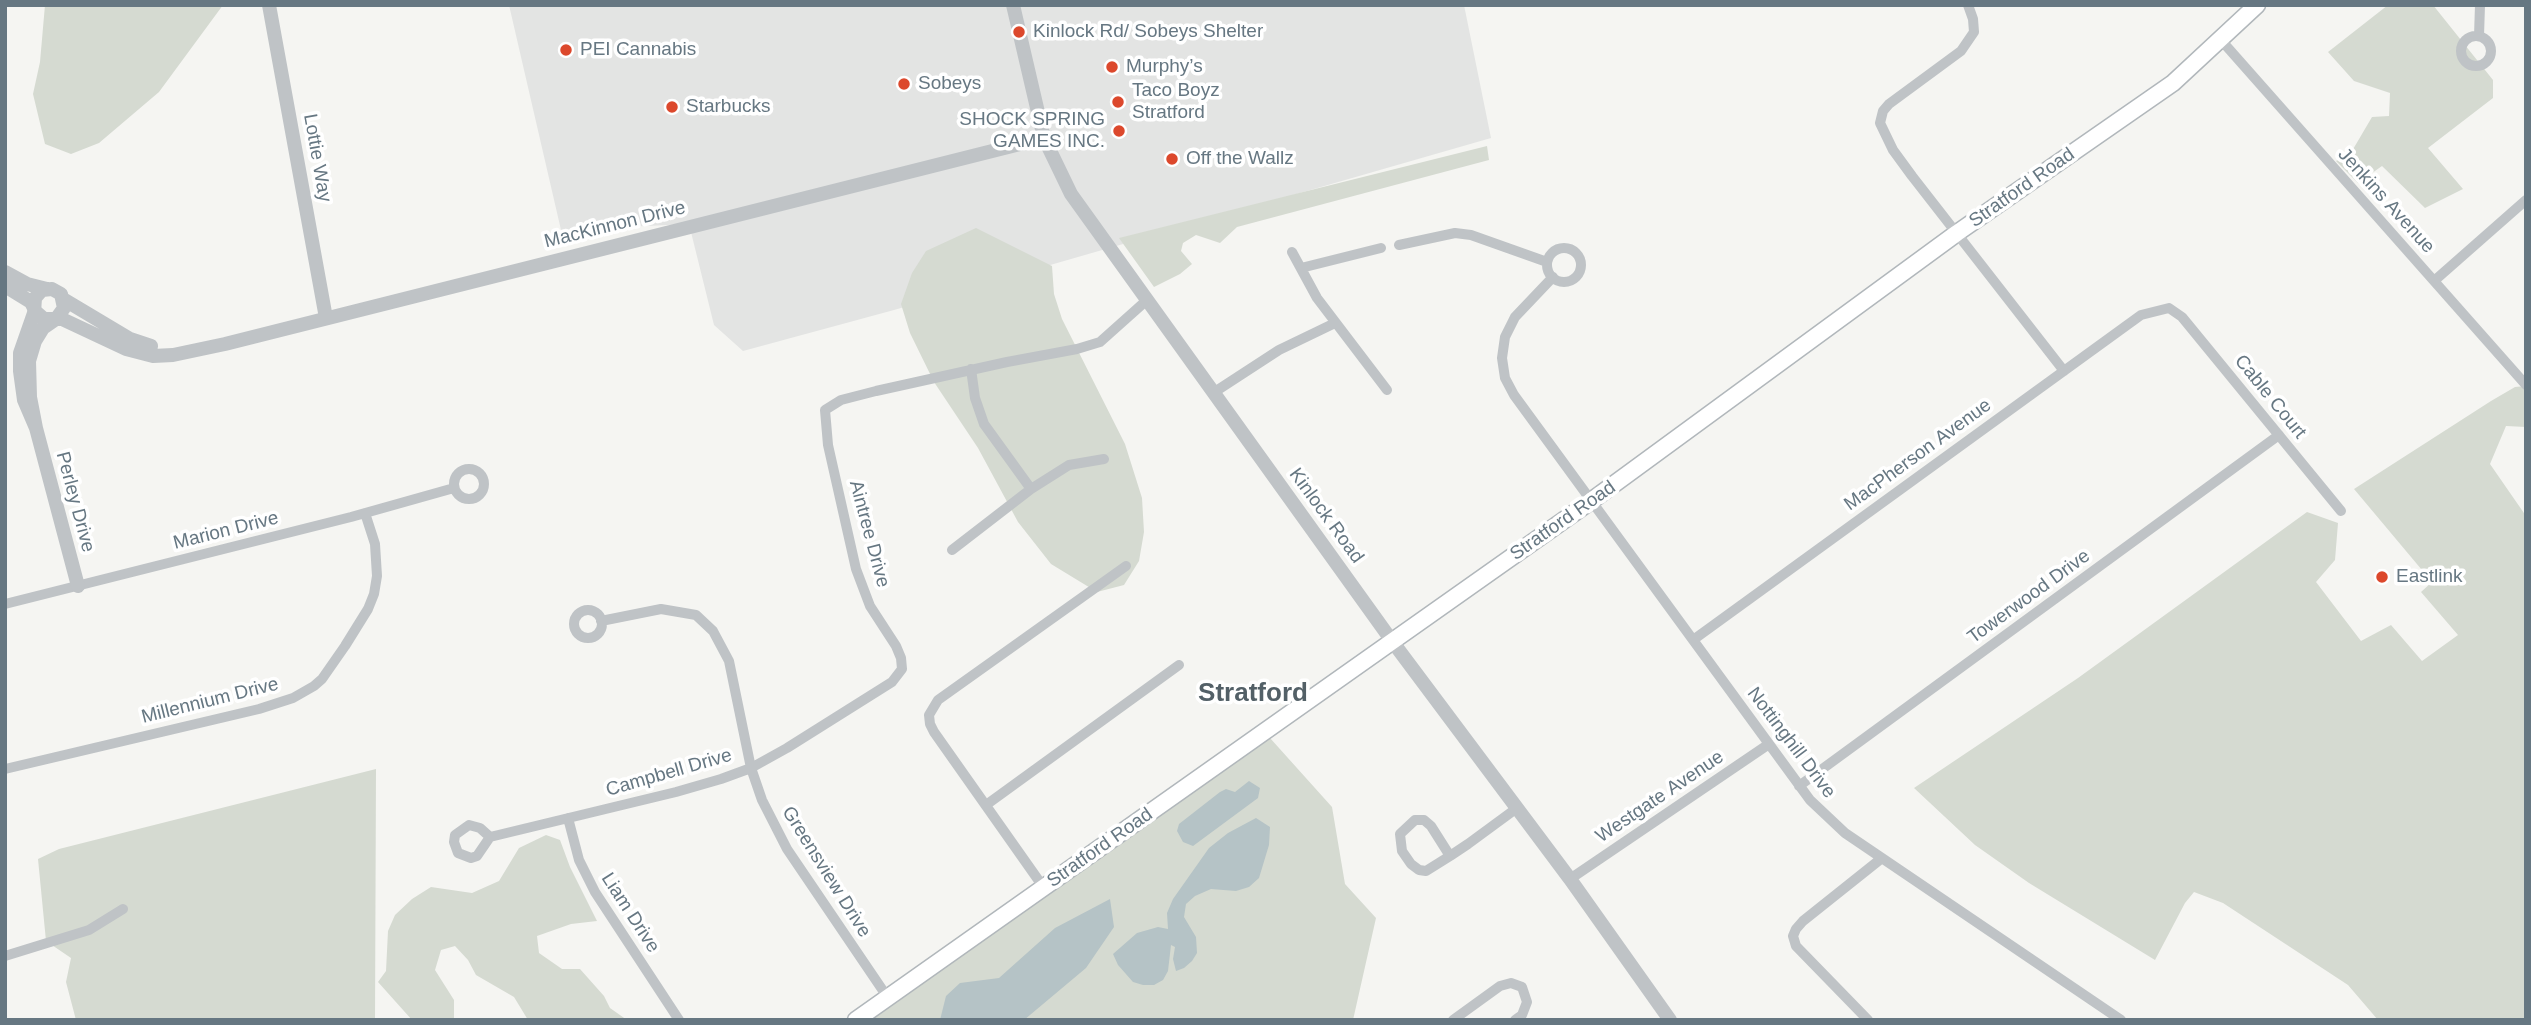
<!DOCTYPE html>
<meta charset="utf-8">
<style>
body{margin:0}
#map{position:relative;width:2531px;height:1025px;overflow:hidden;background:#f5f5f2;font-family:Helvetica,sans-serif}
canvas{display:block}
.frame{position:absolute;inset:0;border:7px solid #667782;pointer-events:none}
</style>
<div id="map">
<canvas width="2531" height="1025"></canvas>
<div class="frame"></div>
</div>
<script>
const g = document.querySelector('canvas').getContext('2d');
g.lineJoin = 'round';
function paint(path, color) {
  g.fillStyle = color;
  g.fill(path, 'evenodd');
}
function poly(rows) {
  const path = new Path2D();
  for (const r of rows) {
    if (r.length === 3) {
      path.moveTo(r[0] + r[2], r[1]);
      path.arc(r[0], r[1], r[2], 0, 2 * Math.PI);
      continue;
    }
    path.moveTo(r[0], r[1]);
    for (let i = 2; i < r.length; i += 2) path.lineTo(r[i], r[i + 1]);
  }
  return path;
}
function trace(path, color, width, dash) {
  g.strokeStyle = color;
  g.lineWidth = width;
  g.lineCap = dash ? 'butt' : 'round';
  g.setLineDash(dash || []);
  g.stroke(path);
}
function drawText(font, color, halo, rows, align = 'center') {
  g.font = font + ' Helvetica,sans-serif';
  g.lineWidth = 7;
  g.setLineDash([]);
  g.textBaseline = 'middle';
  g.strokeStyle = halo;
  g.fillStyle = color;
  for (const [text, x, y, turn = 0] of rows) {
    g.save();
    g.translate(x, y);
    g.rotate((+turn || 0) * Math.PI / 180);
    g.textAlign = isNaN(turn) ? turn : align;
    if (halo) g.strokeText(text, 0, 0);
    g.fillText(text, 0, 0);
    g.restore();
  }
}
const built = poly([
 [509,5,1464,5,1491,138,894,310,743,351,714,325,689,224,561,230]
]);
const green = poly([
 [45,5,223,5,159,92,99,143,71,154,45,144,33,94,40,62],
 [2388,5,2433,5,2493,80,2493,98,2428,148,2463,189,2425,208,2382,166,2358,183,2336,161,2352,151,2372,117,2389,116,2390,93,2354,81,2328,52],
 [1487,146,1489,160,1237,227,1220,243,1196,235,1183,243,1181,251,1192,264,1180,274,1154,287,1119,238],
 [976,228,1052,266,1054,294,1062,319,1125,444,1142,498,1144,532,1139,561,1124,585,1097,592,1051,564,1018,522,978,448,934,382,910,333,901,304,912,273,926,251],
 [2526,386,2526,427,2506,426,2490,464,2526,516,2526,1020,2378,1020,2348,985,2223,903,2194,892,2185,903,2155,960,2029,883,1975,845,1914,788,2078,678,2307,512,2338,523,2335,560,2316,582,2361,641,2391,625,2422,661,2458,635,2421,592,2432,582,2354,489,2491,401,2515,387],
 [1270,738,1332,807,1345,884,1376,918,1353,1020,860,1020,989,936],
 [376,769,375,1020,76,1020,66,982,71,958,46,941,38,859,59,849],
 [546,835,560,840,570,867,597,921,571,924,537,936,539,953,562,969,580,969,604,996,610,1008,627,1020,528,1020,514,997,476,975,468,960,455,946,441,950,435,970,454,1000,454,1020,412,1020,378,982,386,971,388,931,395,915,412,899,431,887,472,893,499,881,519,848]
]);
const water = poly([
 [1249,781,1260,788,1258,798,1193,846,1183,842,1177,831,1179,824,1220,792,1226,789,1235,792],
 [1256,818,1270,827,1269,845,1259,878,1249,887,1236,891,1211,889,1195,896,1186,904,1184,917,1196,937,1197,953,1192,961,1184,968,1176,971,1173,959,1175,947,1171,945,1168,971,1163,980,1154,985,1143,985,1133,982,1118,965,1113,954,1137,933,1158,927,1168,929,1167,913,1173,899,1209,848,1228,833],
 [1110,899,1114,927,1086,968,1024,1020,940,1020,946,996,960,983,999,978,1055,928]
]);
const minor = poly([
 [1968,5,1973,19,1974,32,1961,51,1889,104,1883,111,1880,123,1893,150,1912,176,2064,371],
 [2476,51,15],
 [2479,36,2480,5],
 [2221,40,2526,385],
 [1399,245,1455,233,1471,235,1547,262],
 [1564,265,17],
 [1292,252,1317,298,1387,390],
 [1301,268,1381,248],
 [1553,277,1515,317,1505,337,1502,358,1505,378,1514,395,1810,800,1845,833,2121,1020],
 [2434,281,2526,200],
 [971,369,975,398,984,424,1031,489],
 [1213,393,1279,350,1335,323],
 [469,484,15],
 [952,550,1031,489,1069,465,1104,459],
 [5,604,351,517,454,488],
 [588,624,14],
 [601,621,661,609,696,615,713,631,729,661,751,768,762,800,787,849,888,998],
 [1693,640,2141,315,2169,308,2182,317,2341,511],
 [5,769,259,709,293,698,314,686,322,679,345,646,368,609,374,594,377,576,375,544,365,513],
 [1799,786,2279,435],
 [986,805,1179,665],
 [568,818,579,860,595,892,679,1020],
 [490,837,477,856,471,858,458,853,454,842,455,835,469,825,480,828,490,837,676,792,721,779,751,768,787,748,892,682,902,669,901,658,896,646,870,606,856,569,828,445,825,410,841,400,876,391,1007,362,1077,349,1100,342,1147,300],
 [1450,856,1431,826,1424,820,1415,820,1400,834,1402,851,1411,864,1419,870,1426,871,1450,856,1468,844,1517,808],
 [1570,879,1769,744],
 [1044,888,934,732,930,724,929,715,938,700,1126,566],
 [5,956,89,930,123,909],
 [1453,1020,1500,986,1511,983,1522,987,1527,1002,1522,1015,1515,1020],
 [1868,1020,1796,946,1793,936,1796,929,1803,921,1882,858]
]);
const tertiary = poly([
 [269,5,326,318],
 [1013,5,1044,138,1071,194,1392,641,1570,879,1670,1020],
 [5,272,27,284,47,289],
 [5,286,31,302,36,312,44,319,62,319,126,349,153,356,173,355,225,344,1044,138],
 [63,299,130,339,151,346],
 [36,428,24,400,20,371,20,353,34,313,35,298,42,290,52,289,61,294,64,308,56,319,43,328,35,341,29,361,30,397,36,428,78,586]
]);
const secondary = poly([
 [856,1020,1591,501,1957,233,2173,83,2257,5]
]);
const markers = [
 [1019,32,7,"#dc482c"],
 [566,50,7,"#dc482c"],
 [1112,67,7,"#dc482c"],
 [904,84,7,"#dc482c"],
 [1118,102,7,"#dc482c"],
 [672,107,7,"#dc482c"],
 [1119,131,7,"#dc482c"],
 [1172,159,7,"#dc482c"],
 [2382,577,7,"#dc482c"]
];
const poiNames = [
 ["Kinlock Rd/ Sobeys Shelter",1033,32],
 ["PEI Cannabis",580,50],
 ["Murphy’s",1126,67],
 ["Sobeys",918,84],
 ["Taco Boyz",1132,91],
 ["Stratford",1132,113],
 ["Starbucks",686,107],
 ["SHOCK SPRING",1105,120,"right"],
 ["GAMES INC.",1105,142,"right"],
 ["Off the Wallz",1186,159],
 ["Eastlink",2396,577]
];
const streetNames = [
 ["Lottie Way",317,158,80],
 ["Stratford Road",2022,188,-35],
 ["Jenkins Avenue",2386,201,48],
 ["MacKinnon Drive",615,225,-14],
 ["Cable Court",2270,397,51],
 ["MacPherson Avenue",1918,455,-36],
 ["Perley Drive",75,502,75],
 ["Kinlock Road",1326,516,54],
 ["Stratford Road",1563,521,-35],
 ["Marion Drive",226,531,-14],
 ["Aintree Drive",869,534,75],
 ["Towerwood Drive",2029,597,-36],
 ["Millennium Drive",210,701,-14],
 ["Nottinghill Drive",1791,743,53],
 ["Campbell Drive",669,773,-16],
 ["Westgate Avenue",1660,797,-34],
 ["Stratford Road",1100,848,-35],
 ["Greensview Drive",826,872,58],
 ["Liam Drive",630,913,57]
];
const districtNames = [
 ["Stratford",1253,694]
];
paint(built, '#e3e4e3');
paint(green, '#d5dad1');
paint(water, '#b5c3c6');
trace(secondary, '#b1b7bb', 19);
trace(minor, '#bfc3c6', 10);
trace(tertiary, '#bfc3c6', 14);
trace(secondary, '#fff', 16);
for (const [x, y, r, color] of markers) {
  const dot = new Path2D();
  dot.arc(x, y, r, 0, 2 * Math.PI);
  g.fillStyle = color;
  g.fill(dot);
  trace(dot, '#fff', 2.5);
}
drawText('19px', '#667782', '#fff', poiNames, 'left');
drawText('19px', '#667782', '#fff', streetNames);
drawText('bold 26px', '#536067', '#fff', districtNames);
</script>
